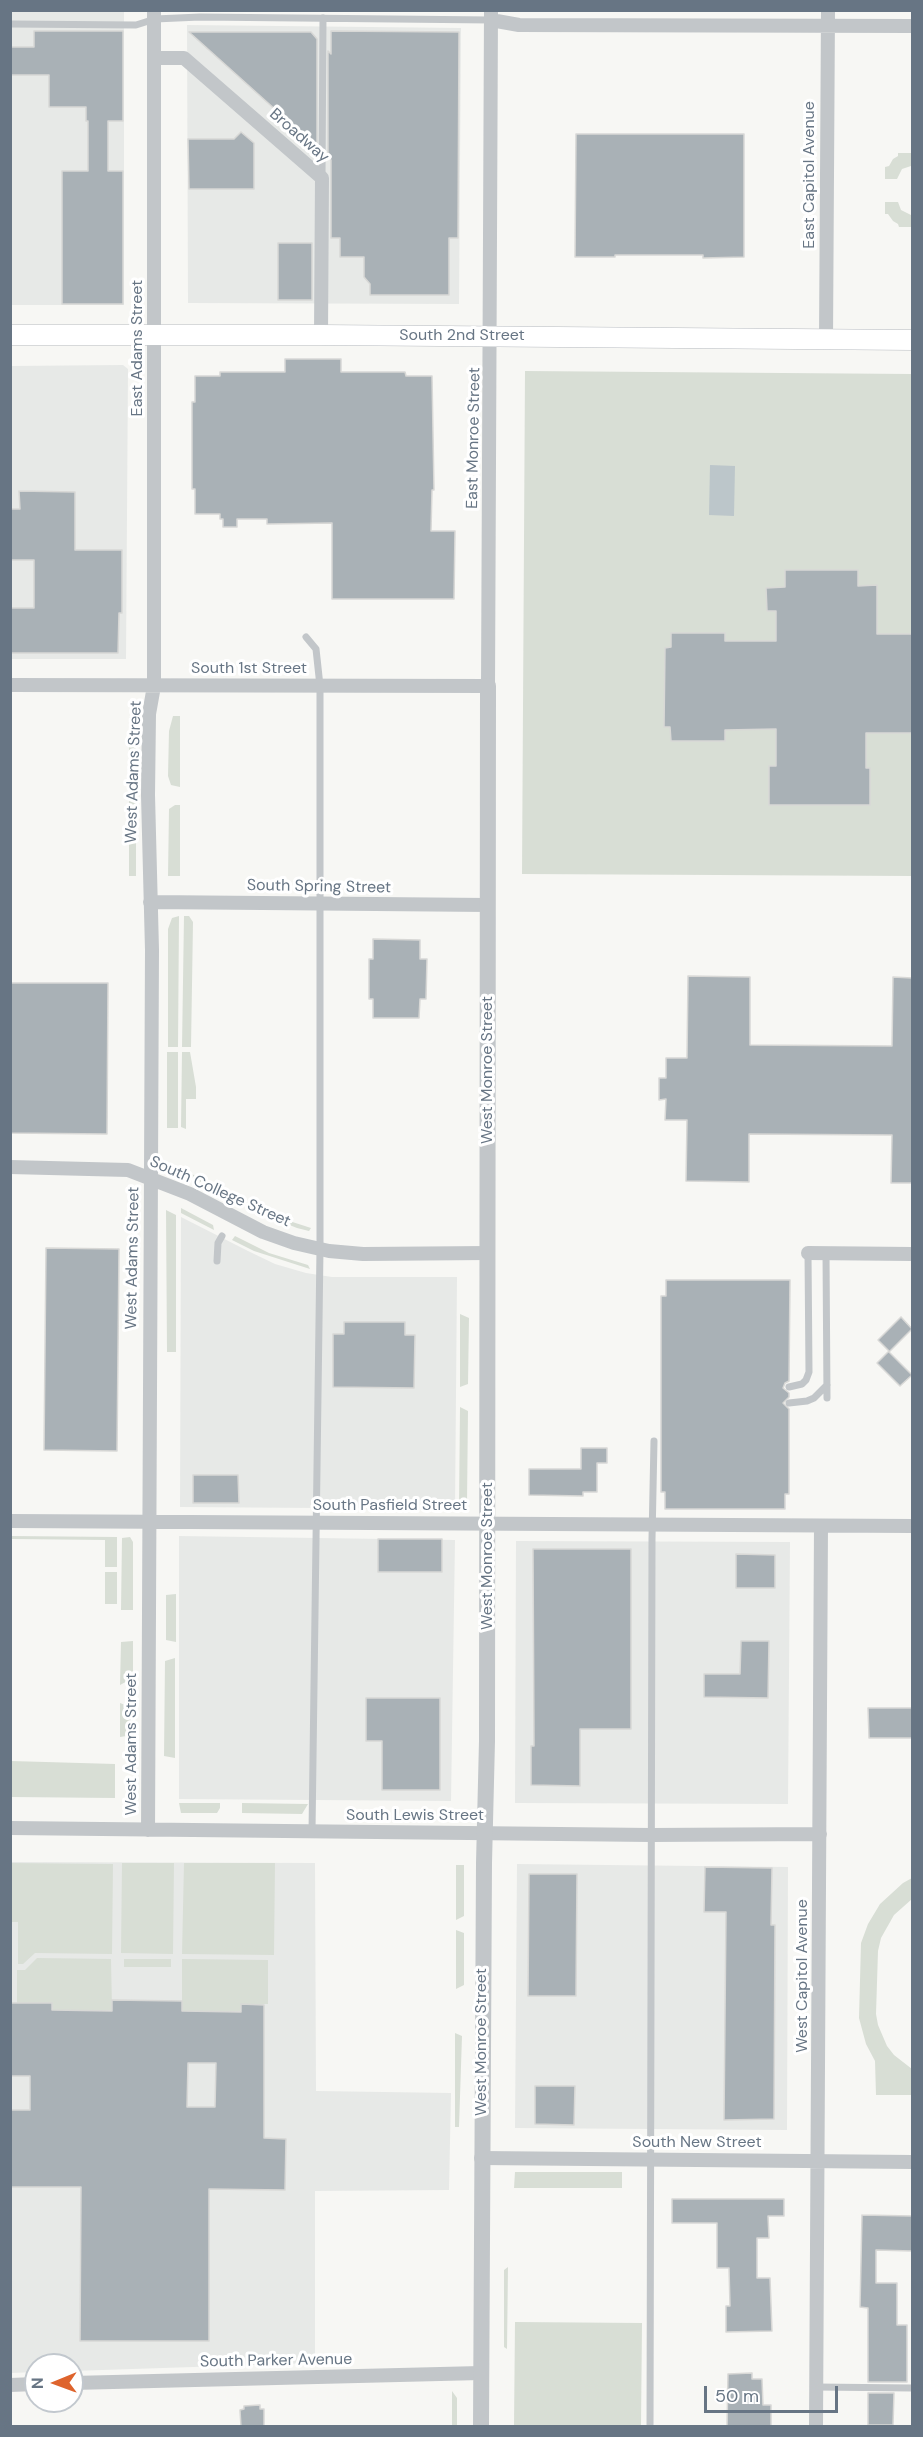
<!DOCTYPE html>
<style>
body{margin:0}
#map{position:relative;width:923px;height:2437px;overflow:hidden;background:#f7f7f4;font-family:"DM Sans",sans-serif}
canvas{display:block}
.frame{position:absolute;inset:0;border:12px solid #677584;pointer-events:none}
.north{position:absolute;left:24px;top:2353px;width:60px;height:60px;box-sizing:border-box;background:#fff;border:2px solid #c2c8ce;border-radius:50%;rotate:269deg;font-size:16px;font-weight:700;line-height:24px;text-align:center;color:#677584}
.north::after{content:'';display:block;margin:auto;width:21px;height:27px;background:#de642d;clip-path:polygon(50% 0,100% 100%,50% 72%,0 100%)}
.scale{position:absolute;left:704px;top:2386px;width:134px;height:27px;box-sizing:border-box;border:3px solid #677584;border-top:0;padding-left:8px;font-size:18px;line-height:21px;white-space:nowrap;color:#677584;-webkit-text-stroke:4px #fff;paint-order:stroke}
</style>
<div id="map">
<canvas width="923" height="2437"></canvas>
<div class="frame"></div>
<div class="north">N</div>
<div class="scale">50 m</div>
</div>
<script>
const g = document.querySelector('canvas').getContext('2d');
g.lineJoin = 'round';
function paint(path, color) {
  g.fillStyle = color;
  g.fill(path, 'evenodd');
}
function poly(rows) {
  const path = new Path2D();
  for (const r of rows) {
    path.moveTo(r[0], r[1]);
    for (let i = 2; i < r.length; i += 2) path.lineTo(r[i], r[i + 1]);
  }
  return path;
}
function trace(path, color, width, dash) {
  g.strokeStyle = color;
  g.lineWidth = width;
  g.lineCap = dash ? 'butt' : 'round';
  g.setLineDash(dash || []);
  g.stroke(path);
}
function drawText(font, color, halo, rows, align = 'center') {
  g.font = font + ' "DM Sans",sans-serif';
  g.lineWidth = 6;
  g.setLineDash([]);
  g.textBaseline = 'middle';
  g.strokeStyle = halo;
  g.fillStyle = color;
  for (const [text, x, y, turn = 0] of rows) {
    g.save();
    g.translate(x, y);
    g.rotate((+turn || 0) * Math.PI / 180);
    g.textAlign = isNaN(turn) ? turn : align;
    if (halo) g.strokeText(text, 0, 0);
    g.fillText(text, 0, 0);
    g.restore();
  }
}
const built = poly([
 [10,11,124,11,124,305,11,305],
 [187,25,461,28,459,304,188,303],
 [123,365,128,369,126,659,11,659,11,366],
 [181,1217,248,1251,275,1264,306,1273,332,1277,457,1277,455,1509,180,1507],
 [179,1536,455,1540,451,1801,179,1799],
 [516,1541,790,1542,788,1804,515,1803],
 [10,1862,315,1863,316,2091,451,2093,449,2190,315,2191,315,2363,72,2371,72,2365,36,2365,36,2372,11,2373],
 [517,1864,788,1867,787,2130,515,2128]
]);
const green = poly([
 [898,153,911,153,911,166,902,169,897,179,885,179,885,167,889,166,893,159,898,156],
 [885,202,898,202,901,210,911,215,911,227,899,227,898,224,893,221,888,214,885,214],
 [525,371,912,374,912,876,522,874],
 [173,716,180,716,180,787,171,785,168,776,169,731],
 [129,717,133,717,136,732,136,876,129,876],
 [175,805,180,805,180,876,168,876,169,809],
 [179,916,178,1047,168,1047,168,929,172,918],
 [184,916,189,916,193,922,191,1047,182,1047],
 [167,1052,178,1052,178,1128,167,1128],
 [182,1052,190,1052,196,1087,196,1099,186,1099,186,1129,181,1127],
 [182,1169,277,1217,311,1228,309,1231,297,1228,262,1214,182,1172],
 [181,1208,213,1225,214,1230,181,1213],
 [166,1210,176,1215,176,1352,167,1352],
 [235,1236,269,1253,308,1265,310,1269,254,1251,232,1240],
 [460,1314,469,1318,468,1384,460,1387],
 [460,1407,468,1411,467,1502,464,1509,459,1509],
 [11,1536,117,1537,117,1567,105,1567,105,1540,11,1539],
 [130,1537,133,1542,133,1610,121,1610,122,1538],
 [105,1572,117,1572,117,1604,105,1604],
 [176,1594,176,1642,166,1640,166,1595],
 [133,1641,133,1678,120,1685,121,1642],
 [175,1658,175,1758,164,1756,165,1661],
 [120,1703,133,1708,133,1735,120,1737],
 [11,1761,115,1764,115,1798,11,1797],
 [179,1803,220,1803,220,1808,217,1813,181,1813],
 [242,1803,308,1804,302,1814,242,1813],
 [11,1863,113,1864,112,1954,35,1953,23,1964,18,1964,18,1922,11,1922],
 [122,1863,174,1863,173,1954,121,1953],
 [184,1863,275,1863,274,1955,182,1954],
 [456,1865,464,1865,464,1916,456,1920],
 [912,1878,912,1899,894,1915,881,1938,878,1951,876,2014,878,2025,887,2046,894,2055,912,2069,912,2095,876,2095,875,2061,866,2044,859,2018,861,1943,868,1924,880,1904,903,1883],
 [456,1930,464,1933,464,1985,456,1989],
 [37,1958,111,1959,112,2010,53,2010,52,2003,17,2003,17,1970,25,1970],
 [124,1959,171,1959,171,1967,124,1967],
 [182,1959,268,1960,268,2004,241,2004,240,2011,182,2011],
 [455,2033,462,2036,459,2127,455,2127],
 [515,2172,622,2172,622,2188,514,2188],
 [508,2267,507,2349,504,2347,504,2270],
 [515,2322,642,2323,641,2426,514,2426],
 [452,2391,457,2398,457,2426,452,2426]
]);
const water = poly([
 [710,465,735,466,734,516,709,515]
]);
const building = poly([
 [34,31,123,31,123,121,108,121,108,171,123,171,123,304,62,304,62,171,88,171,88,121,86,121,86,107,49,107,49,75,10,75,10,47,34,47,34,31],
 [331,31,459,32,458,238,449,238,449,295,370,295,370,284,364,277,364,257,340,257,340,238,331,238,331,160,328,157,328,51,331,54,331,31],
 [189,32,311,32,317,39,317,147,189,32],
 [241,132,254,143,254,189,189,189,188,139,234,139,241,132],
 [576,134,744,134,744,257,703,258,703,255,615,255,615,257,575,257,576,134],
 [278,243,312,243,312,300,278,300,278,243],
 [285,359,341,359,341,372,405,372,406,376,432,376,434,490,432,490,431,531,455,531,454,599,332,599,332,523,267,524,267,519,237,519,237,527,223,527,223,519,220,519,220,514,195,514,195,489,192,489,192,402,195,402,195,376,220,376,220,372,285,372,285,359],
 [19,491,75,492,75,550,122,550,122,613,119,613,118,653,10,653,10,608,34,608,34,560,10,560,10,509,20,509,19,491],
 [785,570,858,570,858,586,877,585,877,634,912,634,912,733,866,733,866,768,870,768,870,805,769,805,769,766,776,766,776,729,725,730,725,741,671,741,670,727,664,727,665,648,671,647,671,633,725,633,725,641,776,641,776,611,767,611,766,588,785,587,785,570],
 [373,939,420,940,420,959,427,959,426,999,420,999,419,1018,373,1018,373,999,369,999,369,959,373,959,373,939],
 [688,976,750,977,750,1045,892,1046,893,977,912,978,912,1183,891,1183,892,1135,749,1134,749,1182,686,1181,687,1120,665,1120,666,1099,659,1100,659,1078,666,1078,666,1058,687,1058,688,976],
 [10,983,108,983,107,1134,10,1133,10,983],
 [46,1248,119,1249,117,1451,44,1450,46,1248],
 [666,1280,790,1280,789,1381,785,1383,783,1388,789,1393,789,1397,783,1403,789,1409,789,1494,785,1494,785,1509,665,1509,665,1492,661,1492,661,1296,666,1296,666,1280],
 [901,1317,912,1329,889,1352,912,1375,900,1386,877,1363,889,1351,878,1340,901,1317],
 [344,1322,405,1322,405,1335,415,1335,414,1388,333,1387,333,1334,344,1334,344,1322],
 [581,1448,607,1448,607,1463,597,1463,597,1492,583,1492,583,1496,529,1495,529,1469,581,1469,581,1448],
 [193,1475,238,1475,239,1503,193,1503,193,1475],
 [378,1539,442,1539,442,1572,378,1572,378,1539],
 [533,1549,631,1549,631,1729,580,1729,580,1786,531,1785,531,1746,534,1746,533,1549],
 [736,1554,775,1555,775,1588,736,1588,736,1554],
 [741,1641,769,1641,768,1698,704,1697,704,1674,740,1674,741,1641],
 [366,1698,440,1698,440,1790,382,1790,382,1741,366,1741,366,1698],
 [868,1708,912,1708,912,1738,869,1738,868,1708],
 [705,1867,772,1868,771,1925,775,1925,774,2119,724,2120,726,1912,704,1912,705,1867],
 [529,1874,577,1874,576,1996,528,1996,529,1874],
 [112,2000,182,2001,182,2011,241,2012,241,2004,264,2005,264,2138,286,2139,285,2190,209,2189,209,2341,80,2341,81,2187,10,2187,10,2110,30,2110,30,2076,10,2076,10,2003,52,2003,52,2010,112,2011,112,2000],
 [188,2063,216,2063,215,2107,187,2107,188,2063],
 [535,2086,575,2086,574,2125,535,2124,535,2086],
 [672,2199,784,2199,784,2216,768,2216,769,2238,757,2238,757,2278,770,2278,772,2331,726,2332,726,2306,730,2306,729,2268,717,2268,717,2223,672,2223,672,2199],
 [862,2215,912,2216,912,2251,876,2250,876,2283,897,2283,897,2325,907,2325,907,2382,868,2382,868,2308,860,2307,862,2215],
 [752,2373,752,2379,762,2379,763,2405,771,2405,771,2427,727,2427,728,2374,752,2373],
 [868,2393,894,2393,893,2425,868,2425,868,2393],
 [260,2405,260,2409,264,2409,264,2427,241,2427,240,2410,244,2409,244,2406,260,2405]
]);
const service = poly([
 [10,24,136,25,155,19,200,17,491,20],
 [322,177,323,18],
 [306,637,316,649,320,686,320,1249,312,1832],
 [826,1253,827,1398],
 [217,1261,218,1243,222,1236],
 [789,1387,802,1384,806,1380,809,1372,808,1253],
 [789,1403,807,1401,814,1398,827,1385],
 [816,2387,912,2388],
 [650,2426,652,1539,654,1441]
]);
const minor = poly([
 [491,20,519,25,912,26],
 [155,58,184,58,322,178,321,335],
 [826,340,828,10],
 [10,685,488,686,491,10],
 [150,902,488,905],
 [10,1167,128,1170,190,1194,263,1232,294,1243,329,1251,363,1254,488,1253],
 [808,1253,912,1254],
 [10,1521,912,1526],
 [10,1828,651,1835,820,1834],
 [148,1830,152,950,148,795,149,714,154,686,154,10],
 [481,2158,912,2162],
 [72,2383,481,2373],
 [10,2385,36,2384],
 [816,2426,821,1526]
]);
const tertiary = poly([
 [481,2426,484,1863,487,1741,488,686]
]);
const secondary = poly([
 [10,335,321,335,912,340]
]);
const streetNames = [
 ["Broadway",299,136,41],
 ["East Capitol Avenue",810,175,-90],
 ["South 2nd Street",462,336],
 ["East Adams Street",138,348,-90],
 ["East Monroe Street",474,438,-89],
 ["South 1st Street",249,669],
 ["West Adams Street",134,772,-88],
 ["South Spring Street",319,887,1],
 ["West Monroe Street",488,1070,-90],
 ["South College Street",220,1192,24],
 ["West Adams Street",133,1258,-89],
 ["South Pasfield Street",390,1506],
 ["West Monroe Street",488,1556,-90],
 ["West Adams Street",132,1744,-90],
 ["South Lewis Street",415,1816],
 ["West Capitol Avenue",803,1976,-90],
 ["West Monroe Street",482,2042,-90],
 ["South New Street",697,2143],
 ["South Parker Avenue",276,2361,-1]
];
paint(built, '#e7e9e7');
paint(green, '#d8ded5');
paint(water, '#bcc6ca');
paint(building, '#a9b1b6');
trace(building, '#d8d8d6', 1.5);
trace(secondary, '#b7bbc0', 21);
trace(service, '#c2c6c9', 7);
trace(minor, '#c2c6c9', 14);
trace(tertiary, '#c2c6c9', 16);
trace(secondary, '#fff', 20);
drawText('16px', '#677584', '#fff', streetNames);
</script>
